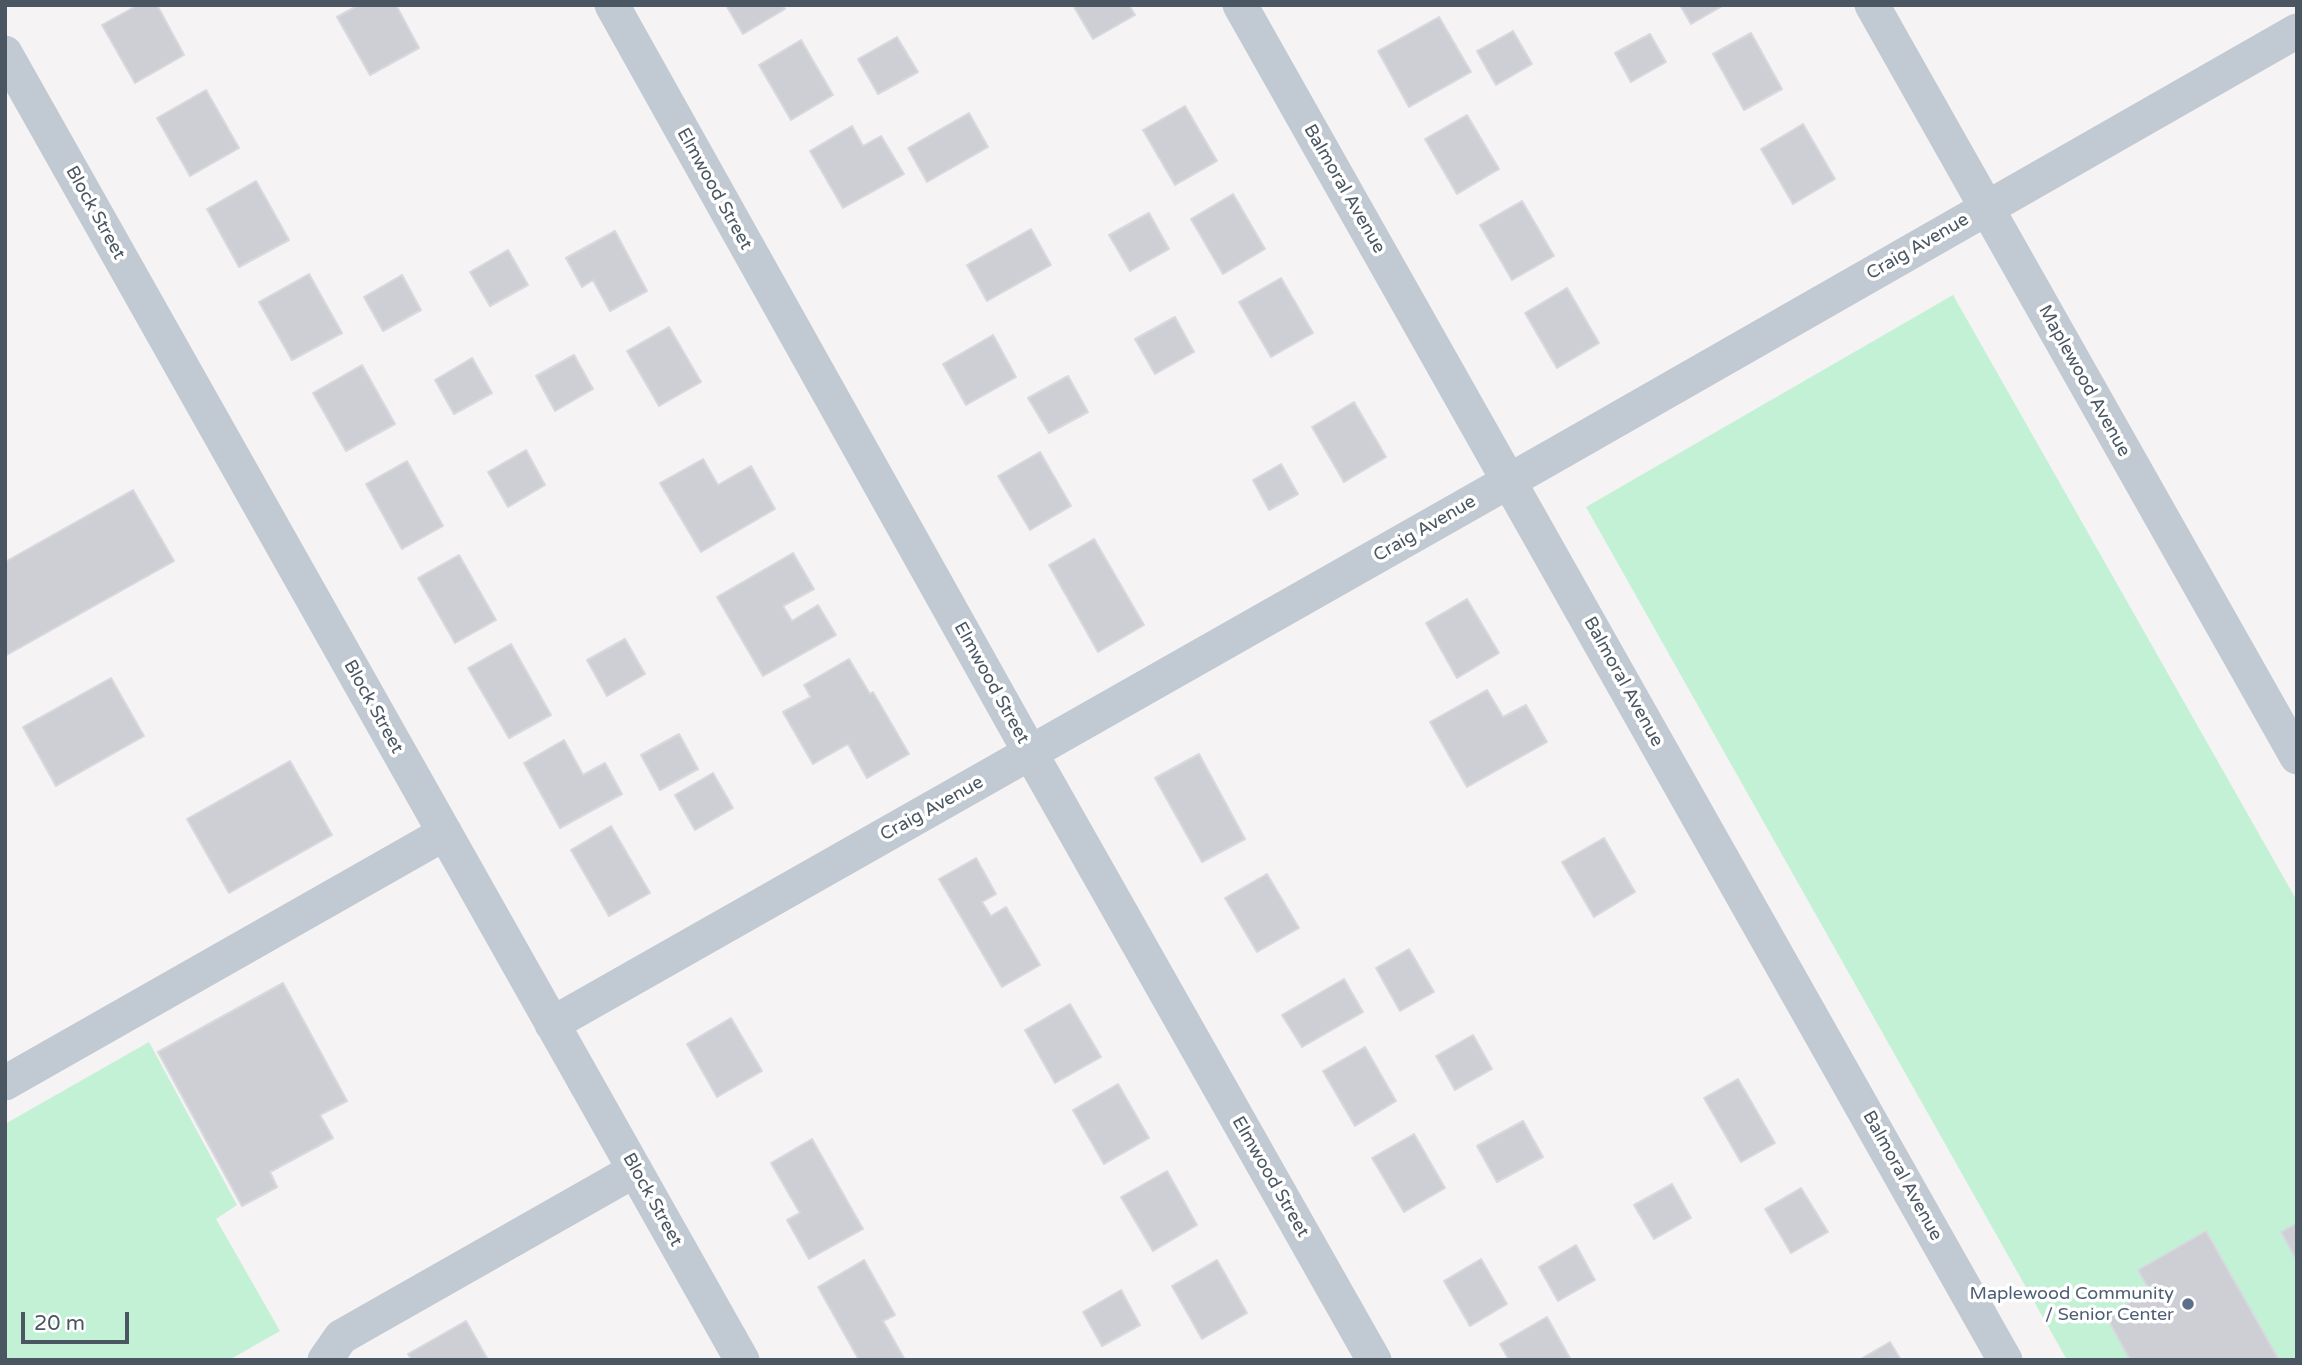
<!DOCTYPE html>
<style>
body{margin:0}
#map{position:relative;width:2302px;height:1365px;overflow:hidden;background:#f5f3f3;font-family:"Varela Round",sans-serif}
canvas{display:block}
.frame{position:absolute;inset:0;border:7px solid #4a5661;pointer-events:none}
.scale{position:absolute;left:21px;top:1312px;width:108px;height:32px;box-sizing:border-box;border:4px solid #4a5661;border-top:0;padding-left:9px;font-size:21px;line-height:24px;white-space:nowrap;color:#4a5661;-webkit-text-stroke:5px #fff;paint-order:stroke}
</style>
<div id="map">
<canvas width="2302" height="1365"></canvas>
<div class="frame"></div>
<div class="scale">20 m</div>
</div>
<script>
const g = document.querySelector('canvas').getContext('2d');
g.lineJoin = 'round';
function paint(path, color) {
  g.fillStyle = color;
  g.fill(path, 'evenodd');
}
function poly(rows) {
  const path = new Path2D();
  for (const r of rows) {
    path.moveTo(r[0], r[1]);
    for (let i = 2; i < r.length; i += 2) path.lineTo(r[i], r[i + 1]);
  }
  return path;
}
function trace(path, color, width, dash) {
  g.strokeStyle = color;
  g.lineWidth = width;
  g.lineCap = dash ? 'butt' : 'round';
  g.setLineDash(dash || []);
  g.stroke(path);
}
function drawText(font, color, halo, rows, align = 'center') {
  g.font = font + ' "Varela Round",sans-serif';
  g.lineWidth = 7;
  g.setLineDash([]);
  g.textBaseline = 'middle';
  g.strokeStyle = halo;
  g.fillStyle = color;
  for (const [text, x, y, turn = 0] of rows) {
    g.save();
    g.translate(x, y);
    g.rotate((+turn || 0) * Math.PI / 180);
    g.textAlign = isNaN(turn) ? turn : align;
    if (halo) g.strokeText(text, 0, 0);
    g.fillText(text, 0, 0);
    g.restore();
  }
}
const green = poly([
 [1953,295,2297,901,2297,1360,2067,1360,1586,507],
 [149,1042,237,1205,216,1219,280,1331,229,1360,5,1360,5,1124]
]);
const building = poly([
 [138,5,157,5,184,55,135,83,102,25,138,5],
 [359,5,396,5,419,48,370,75,337,17,359,5],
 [726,5,782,5,785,9,743,34,726,5],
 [1073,5,1129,5,1135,15,1093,39,1073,5],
 [1680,5,1724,5,1691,24,1680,5],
 [1439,17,1471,72,1409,107,1378,51,1439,17],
 [1513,31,1532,64,1496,85,1477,51,1513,31],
 [1751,33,1782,89,1744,110,1713,54,1751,33],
 [1650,34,1666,62,1631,82,1615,53,1650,34],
 [897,37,918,72,878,94,858,59,897,37],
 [801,40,833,95,791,120,759,65,801,40],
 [206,90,239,148,190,176,157,118,206,90],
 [1185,106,1217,161,1175,185,1143,130,1185,106],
 [969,113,988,147,927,182,908,148,969,113],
 [1467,115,1499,169,1457,194,1425,139,1467,115],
 [1803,124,1835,179,1793,204,1761,149,1803,124],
 [852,126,863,146,881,136,904,174,843,208,810,151,852,126],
 [256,181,289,240,239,267,207,209,256,181],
 [1233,194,1265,249,1223,274,1191,219,1233,194],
 [1522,201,1554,256,1512,280,1480,225,1522,201],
 [1149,213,1169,249,1130,271,1109,235,1149,213],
 [1031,229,1051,265,987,301,967,265,1031,229],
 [615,231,647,291,610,311,593,280,582,287,566,258,615,231],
 [508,250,528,285,490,306,470,272,508,250],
 [309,274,342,333,292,360,259,302,309,274],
 [402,275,421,310,383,331,364,297,402,275],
 [1281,278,1313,333,1271,357,1239,302,1281,278],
 [1567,288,1599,343,1557,368,1525,313,1567,288],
 [1175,317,1194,352,1155,374,1135,339,1175,317],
 [669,327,701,382,659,406,627,351,669,327],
 [993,335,1016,377,966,405,943,364,993,335],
 [574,355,593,389,555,411,536,376,574,355],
 [472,358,492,393,454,414,435,380,472,358],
 [362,365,395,424,346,451,313,393,362,365],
 [1068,376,1088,412,1049,433,1028,398,1068,376],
 [1354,402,1386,457,1344,482,1312,427,1354,402],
 [526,450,545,485,508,507,488,472,526,450],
 [1040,452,1071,506,1030,530,998,476,1040,452],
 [703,459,718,485,751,466,775,509,701,552,660,483,703,459],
 [407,461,443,526,402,549,366,484,407,461],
 [1281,464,1298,494,1269,510,1253,480,1281,464],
 [133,490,174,561,5,656,5,562,133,490],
 [1094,539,1144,625,1098,652,1049,565,1094,539],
 [793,553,814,589,783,606,792,621,818,605,836,635,763,676,717,597,793,553],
 [459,555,496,620,455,643,418,578,459,555],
 [1467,599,1499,653,1457,678,1426,623,1467,599],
 [625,639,645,674,607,696,587,660,625,639],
 [511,644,551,715,509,738,468,668,511,644],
 [849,659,870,694,873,692,909,754,867,778,848,744,813,764,783,712,811,697,804,685,849,659],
 [111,678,144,736,56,786,23,727,111,678],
 [1487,690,1503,717,1526,705,1547,742,1467,787,1430,722,1487,690],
 [679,734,698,769,660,790,641,755,679,734],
 [564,740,583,775,605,763,622,794,560,828,524,763,564,740],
 [1199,754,1245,839,1202,862,1155,778,1199,754],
 [290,761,332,835,229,893,187,819,290,761],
 [713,773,733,808,695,830,675,795,713,773],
 [611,826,650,893,609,916,571,850,611,826],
 [1604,838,1635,892,1594,917,1562,862,1604,838],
 [976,858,996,894,982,902,991,916,1006,907,1040,965,1002,987,939,879,976,858],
 [1267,874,1299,928,1257,952,1225,898,1267,874],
 [1409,949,1434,992,1400,1011,1376,968,1409,949],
 [1344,979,1363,1012,1302,1047,1282,1015,1344,979],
 [283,983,347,1101,320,1115,333,1138,270,1172,277,1187,242,1206,158,1052,283,983],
 [1070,1004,1101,1057,1055,1083,1025,1030,1070,1004],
 [731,1018,762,1071,717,1097,687,1044,731,1018],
 [1473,1035,1492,1069,1455,1090,1436,1056,1473,1035],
 [1365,1047,1396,1101,1355,1126,1323,1071,1365,1047],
 [1738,1079,1775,1143,1741,1162,1704,1098,1738,1079],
 [1118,1084,1149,1138,1104,1164,1073,1110,1118,1084],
 [1523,1121,1543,1157,1497,1182,1477,1146,1523,1121],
 [1414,1134,1445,1188,1404,1212,1372,1158,1414,1134],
 [812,1139,863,1229,809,1259,787,1220,800,1213,771,1163,812,1139],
 [1167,1171,1197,1225,1153,1251,1121,1197,1167,1171],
 [1672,1184,1691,1218,1654,1239,1634,1205,1672,1184],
 [1801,1188,1828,1232,1791,1253,1765,1209,1801,1188],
 [2297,1223,2297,1261,2281,1232,2297,1223],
 [2206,1231,2279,1360,2130,1360,2106,1316,2150,1291,2138,1270,2206,1231],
 [1576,1245,1595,1280,1558,1301,1539,1267,1576,1245],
 [1481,1259,1507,1304,1470,1326,1444,1281,1481,1259],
 [864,1260,895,1315,883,1321,905,1360,859,1360,818,1287,864,1260],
 [1217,1260,1247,1313,1202,1339,1172,1286,1217,1260],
 [1121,1290,1140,1325,1102,1346,1083,1312,1121,1290],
 [1547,1317,1571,1360,1509,1360,1500,1344,1547,1317],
 [466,1321,488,1360,412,1360,408,1354,466,1321],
 [1890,1342,1901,1360,1859,1360,1890,1342]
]);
const minor = poly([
 [612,5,1031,754,1374,1360],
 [1240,5,2005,1360],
 [1872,5,2297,757],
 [5,53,742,1360],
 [552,1024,1562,451,2297,31],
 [5,1083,445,833],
 [325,1360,341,1337,635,1170]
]);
const markers = [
 [2188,1304,7,"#5c6f8a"]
];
const streetNames = [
 ["Elmwood Street",714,189,61],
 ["Balmoral Avenue",1344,189,60],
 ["Block Street",95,213,61],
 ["Craig Avenue",1918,247,-30],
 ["Maplewood Avenue",2084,381,61],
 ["Craig Avenue",1425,529,-30],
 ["Balmoral Avenue",1623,682,61],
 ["Elmwood Street",991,683,61],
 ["Block Street",373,707,61],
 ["Craig Avenue",932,809,-29],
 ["Balmoral Avenue",1902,1176,61],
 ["Elmwood Street",1270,1177,60],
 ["Block Street",652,1200,61]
];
const serviceNames = [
 ["Maplewood Community",2174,1294],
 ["/ Senior Center",2174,1315]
];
paint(green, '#c3f1d5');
paint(building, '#cdcfd5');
trace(building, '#d7d9de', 2);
trace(minor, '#c1cad2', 35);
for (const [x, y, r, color] of markers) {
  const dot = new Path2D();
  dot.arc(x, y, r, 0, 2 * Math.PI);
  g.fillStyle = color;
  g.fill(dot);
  trace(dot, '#fff', 2.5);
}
drawText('18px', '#4a5661', '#fff', streetNames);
drawText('18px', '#4e5e75', '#fff', serviceNames, 'right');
</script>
